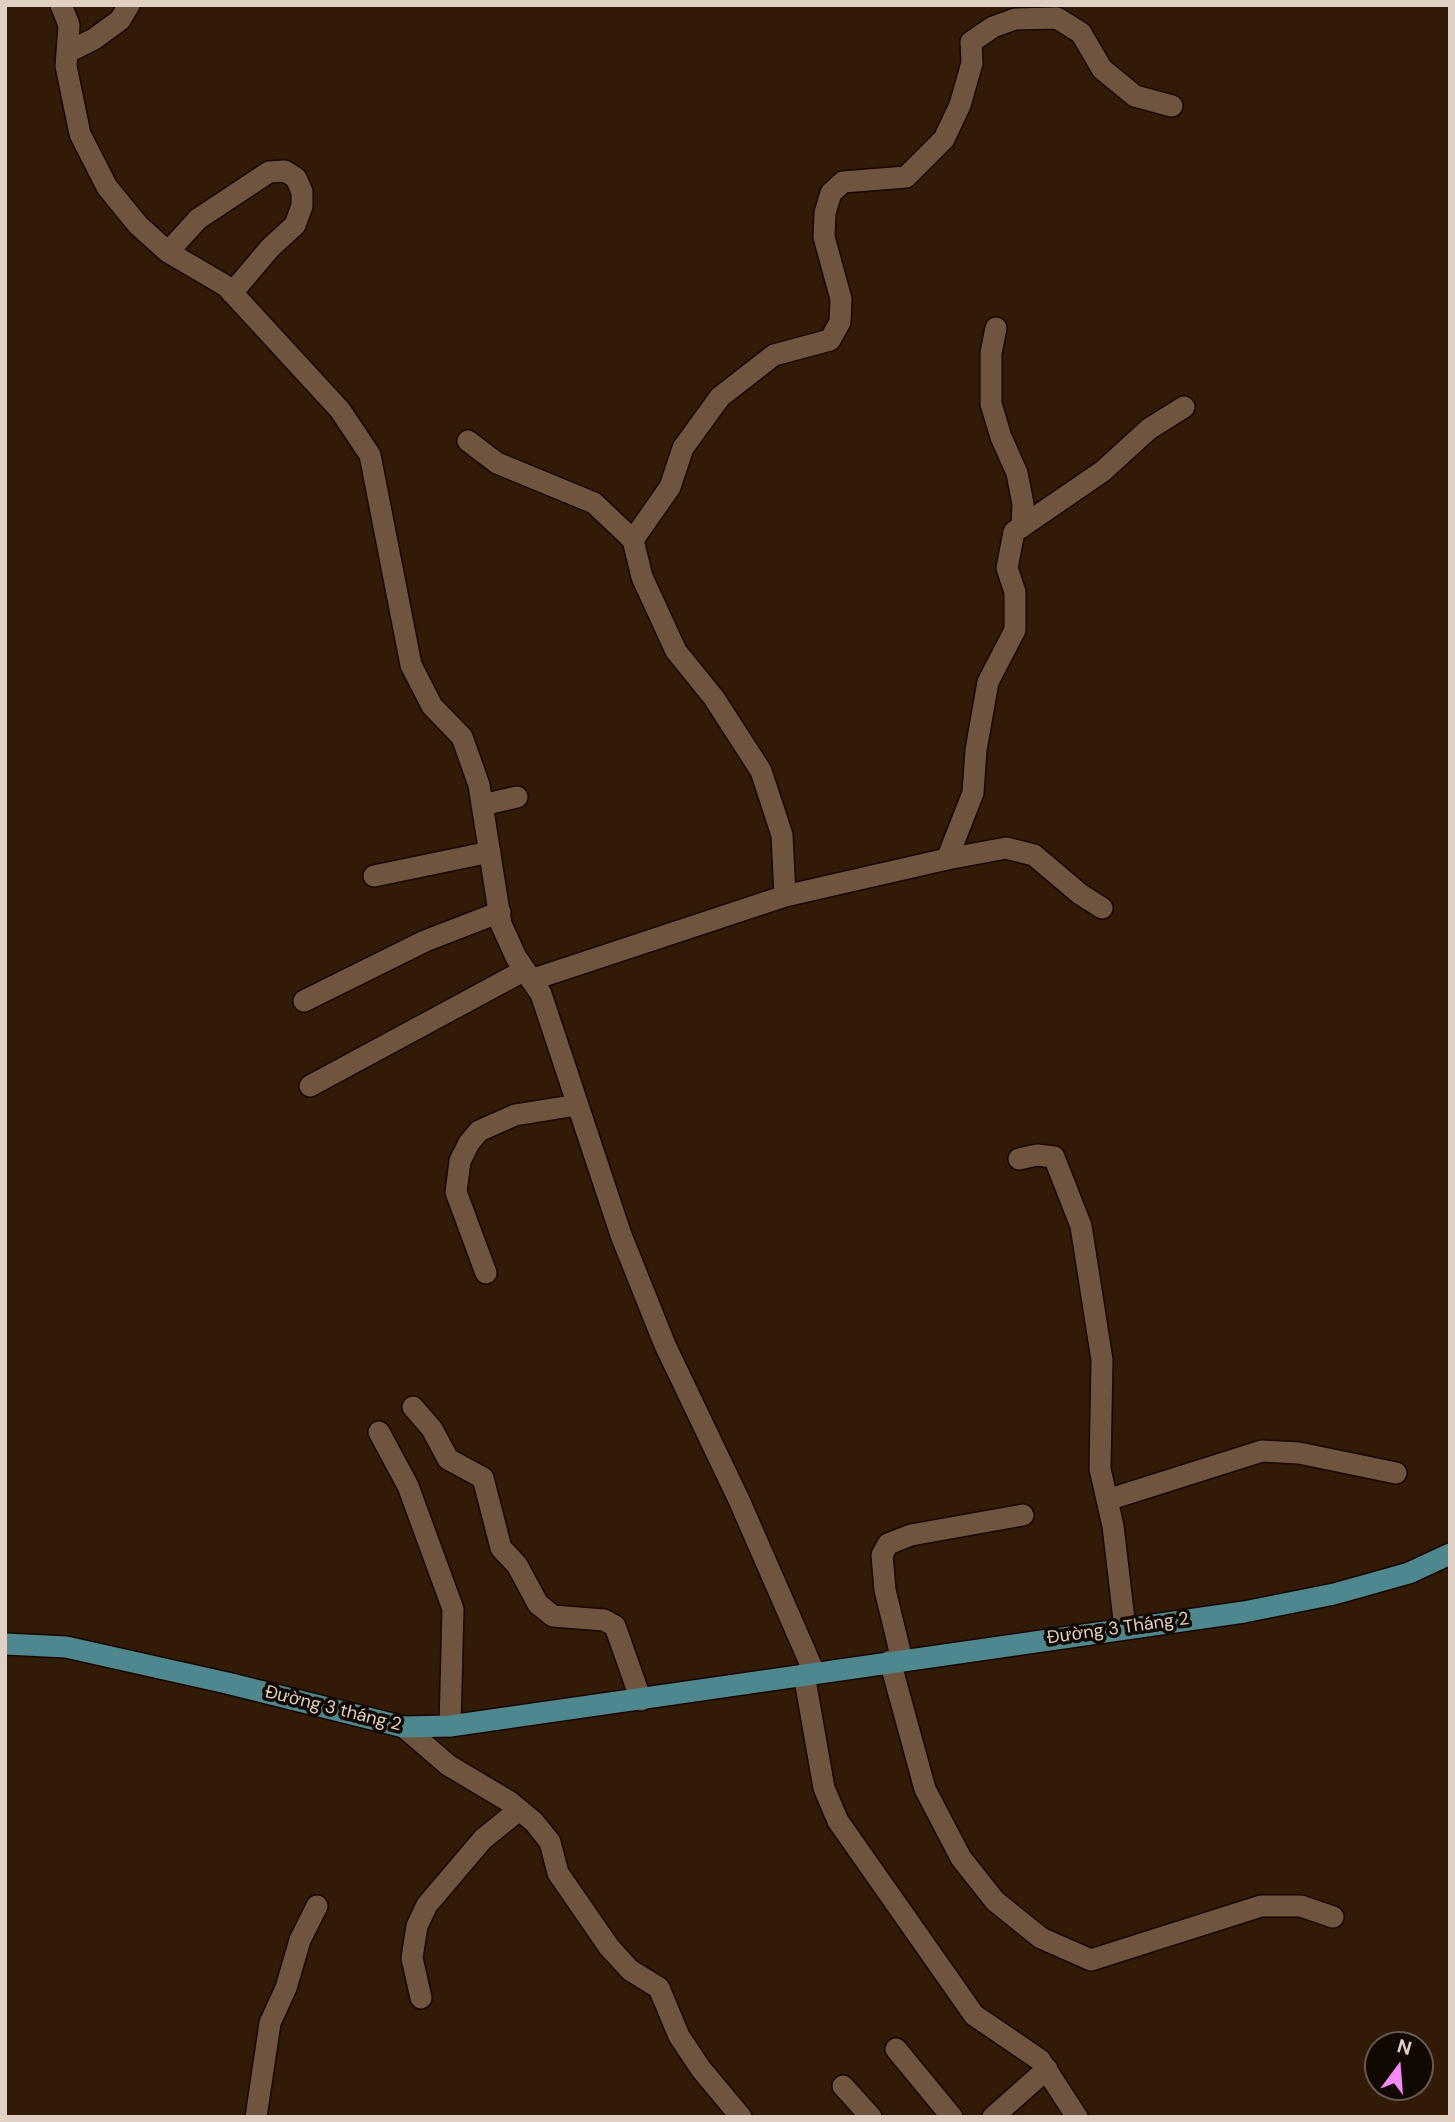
<!DOCTYPE html>
<meta charset="utf-8">
<style>
body{margin:0}
#map{position:relative;width:1455px;height:2122px;overflow:hidden;background:#311b06;font-family:"DM Sans",sans-serif}
canvas{display:block}
.frame{position:absolute;inset:0;border:7px solid #dfd0c3;pointer-events:none}
.north{position:absolute;left:1364px;top:2031px;width:70px;height:70px;box-sizing:border-box;background:#120802;border:2px solid #64584f;border-radius:50%;rotate:16deg;font-size:19px;font-weight:700;line-height:28px;text-align:center;color:#dfd0c3}
.north::after{content:'';display:block;margin:auto;width:24px;height:32px;background:#f18af4;clip-path:polygon(50% 0,100% 100%,50% 72%,0 100%)}
</style>
<div id="map">
<canvas width="1455" height="2122"></canvas>
<div class="frame"></div>
<div class="north">N</div>
</div>
<script>
const g = document.querySelector('canvas').getContext('2d');
g.lineJoin = 'round';
function poly(rows) {
  const path = new Path2D();
  for (const r of rows) {
    path.moveTo(r[0], r[1]);
    for (let i = 2; i < r.length; i += 2) path.lineTo(r[i], r[i + 1]);
  }
  return path;
}
function trace(path, color, width, dash) {
  g.strokeStyle = color;
  g.lineWidth = width;
  g.lineCap = dash ? 'butt' : 'round';
  g.setLineDash(dash || []);
  g.stroke(path);
}
function drawText(font, color, halo, rows, align = 'center') {
  g.font = font + ' "DM Sans",sans-serif';
  g.lineWidth = 7;
  g.setLineDash([]);
  g.textBaseline = 'middle';
  g.strokeStyle = halo;
  g.fillStyle = color;
  for (const [text, x, y, turn = 0] of rows) {
    g.save();
    g.translate(x, y);
    g.rotate((+turn || 0) * Math.PI / 180);
    g.textAlign = isNaN(turn) ? turn : align;
    if (halo) g.strokeText(text, 0, 0);
    g.fillText(text, 0, 0);
    g.restore();
  }
}
const minor = poly([
 [61,5,69,25,66,66,80,134,107,187,138,225,168,252,226,286,340,410,370,455,411,665,432,706,462,737,479,785,501,924,516,957,541,994,621,1235,665,1345,739,1500,814,1672],
 [68,52,94,39,120,20,129,5],
 [168,252,198,219,269,172,285,171,296,178,302,192,302,206,295,225,270,248,232,293],
 [996,328,991,353,991,404,1001,437,1017,473,1023,504,1022,527],
 [468,441,497,463,594,503,633,540],
 [482,805,517,797],
 [947,859,973,793,976,750,988,682,1015,630,1015,592,1007,568,1014,532,1103,471,1149,429,1184,407],
 [374,876,490,852],
 [785,896,782,835,761,771,714,698,676,651,642,577,633,540,670,487,683,448,720,397,774,355,830,340,840,322,841,299,824,237,825,213,831,193,843,182,906,177,944,139,960,105,972,63,971,42,993,27,1015,19,1057,18,1081,33,1102,69,1135,96,1172,106],
 [531,980,785,896,947,859,1006,848,1034,855,1080,894,1102,908],
 [304,1001,425,941,500,912],
 [310,1086,525,970],
 [1019,1159,1037,1155,1054,1157,1081,1226,1102,1360,1100,1469,1113,1526,1125,1628],
 [486,1273,456,1192,460,1161,469,1143,479,1131,515,1115,577,1105],
 [413,1407,432,1429,448,1459,483,1478,501,1548,517,1565,538,1604,553,1616,604,1620,615,1626,641,1700],
 [379,1432,408,1486,453,1609,450,1726],
 [1107,1500,1262,1451,1299,1453,1396,1473],
 [902,1660,885,1590,882,1555,888,1544,911,1535,1023,1515],
 [890,1661,925,1789,961,1858,995,1901,1041,1938,1091,1960,1261,1906,1301,1906,1333,1917],
 [804,1674,824,1788,838,1821,974,2015,1040,2060,1077,2117],
 [404,1727,448,1765,510,1802,534,1822,550,1842,558,1873,609,1947,630,1970,659,1988,679,2036,701,2069,741,2117],
 [421,1998,412,1958,417,1926,427,1905,483,1839,519,1810],
 [896,2049,952,2117],
 [843,2086,871,2117],
 [256,2117,270,2023,286,1988,300,1940,317,1906],
 [993,2117,1047,2069]
]);
const major = poly([
 [5,1644,66,1647,227,1683,404,1727,450,1726,1244,1612,1334,1594,1409,1573,1450,1554]
]);
const streetNames = [
 ["Đường 3 Tháng 2",1118,1629,-8],
 ["Đường 3 tháng 2",333,1709,14]
];
trace(minor, '#180500', 24);
trace(major, '#180500', 24);
trace(minor, '#6f553f', 21);
trace(major, '#4f878e', 21);
drawText('18px', '#dfd0c3', '#120802', streetNames);
</script>
